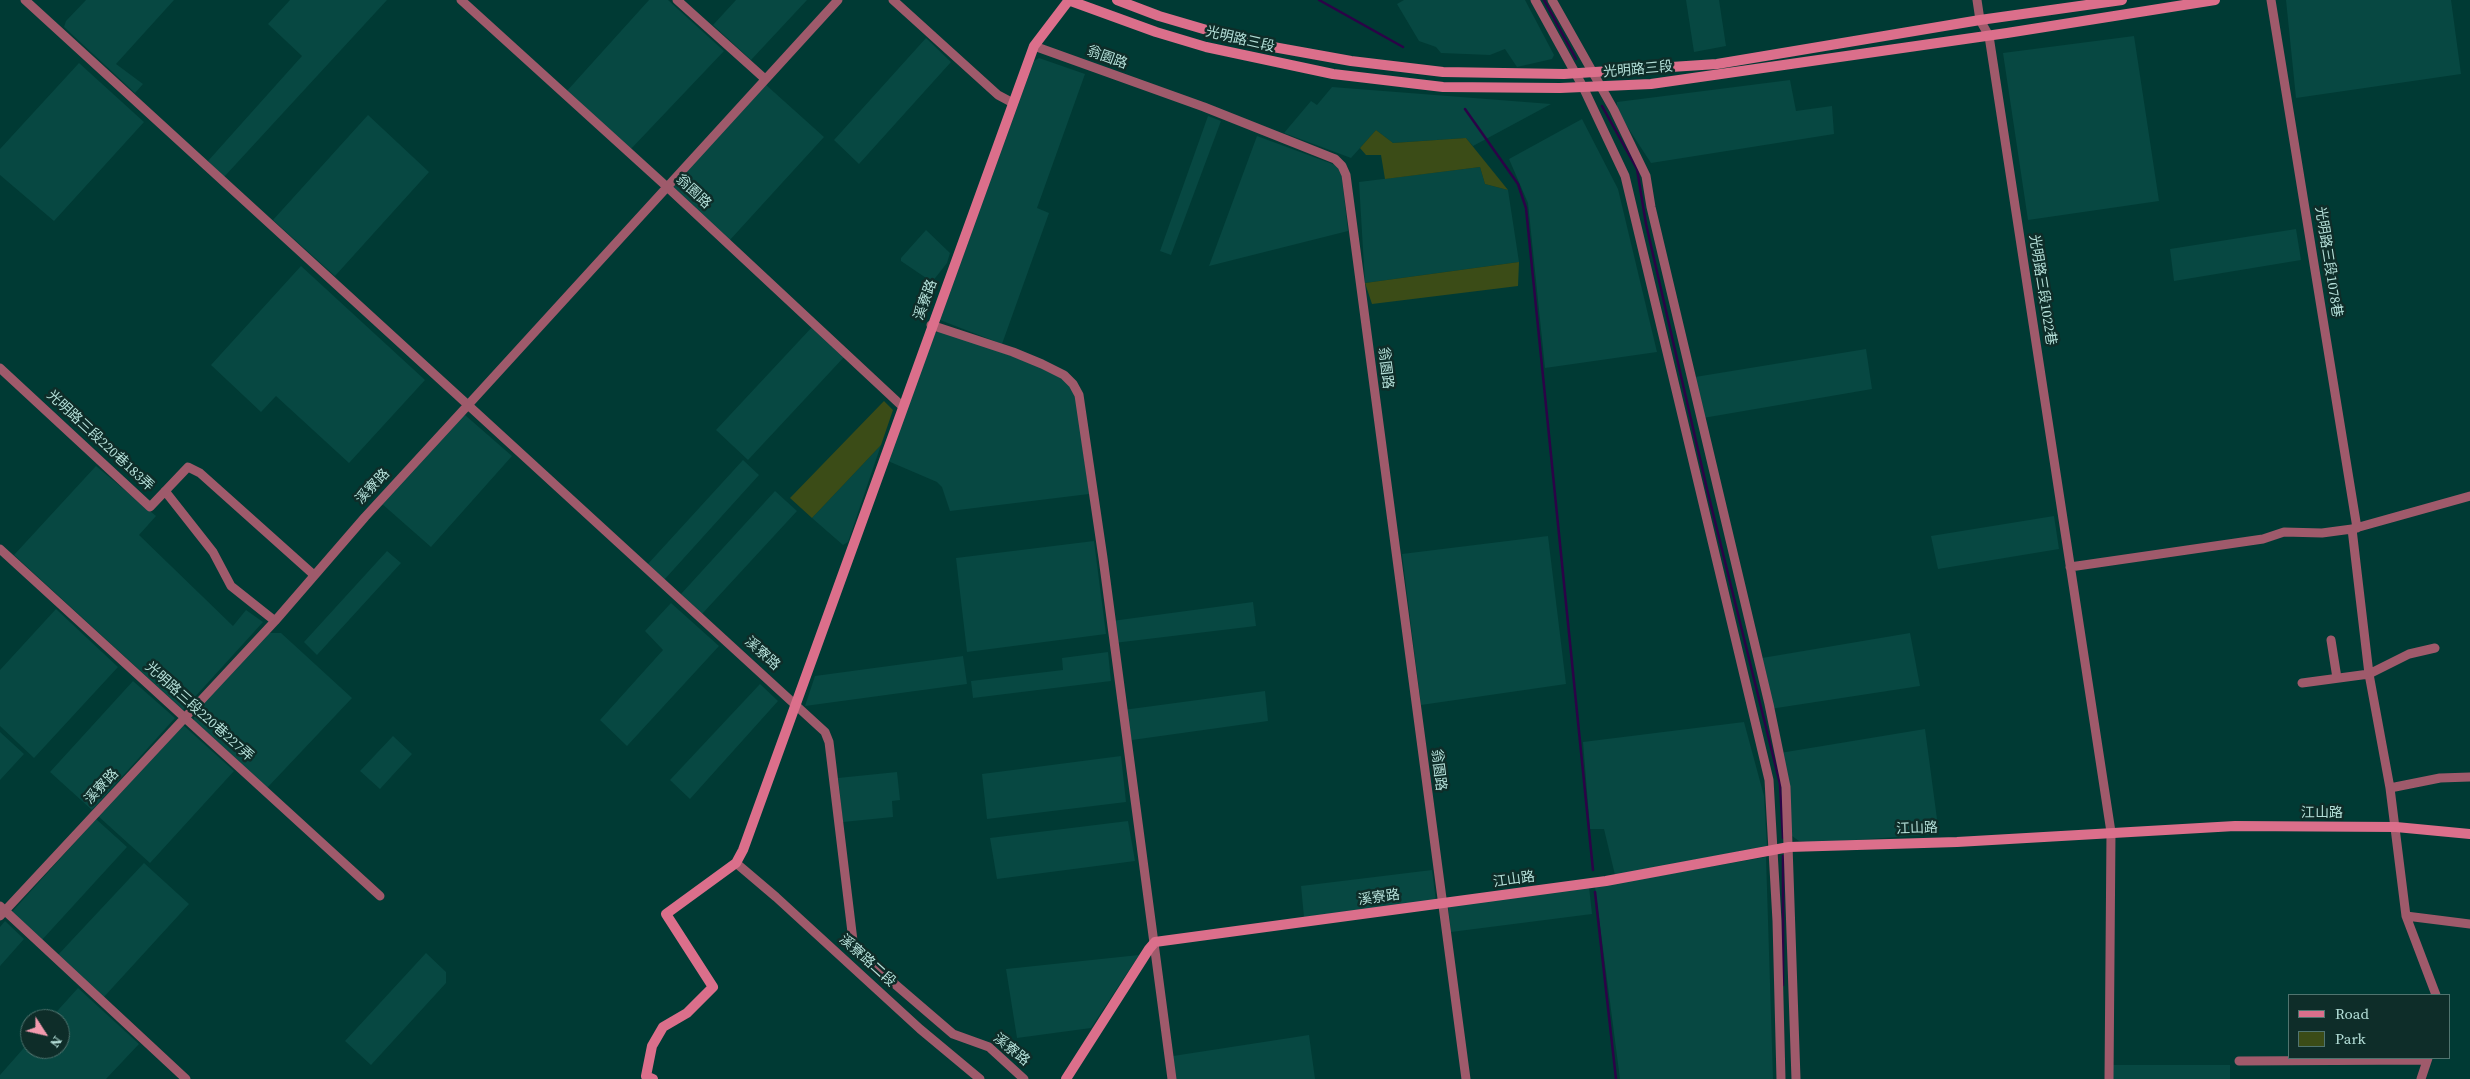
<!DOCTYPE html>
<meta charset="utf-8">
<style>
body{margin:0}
#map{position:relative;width:2470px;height:1079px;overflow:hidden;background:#003a34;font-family:"Source Serif 4",serif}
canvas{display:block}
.legend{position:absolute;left:2288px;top:994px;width:162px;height:65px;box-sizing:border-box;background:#0e2d29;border:1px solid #50746f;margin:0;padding:6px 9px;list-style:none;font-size:15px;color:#b4dfd8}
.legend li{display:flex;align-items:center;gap:10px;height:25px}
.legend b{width:25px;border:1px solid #50746f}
.north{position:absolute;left:20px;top:1009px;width:50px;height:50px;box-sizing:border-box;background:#0e2d29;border:1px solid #50746f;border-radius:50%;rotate:125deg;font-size:14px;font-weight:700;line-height:20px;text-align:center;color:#b4dfd8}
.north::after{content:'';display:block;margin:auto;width:18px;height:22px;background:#f29aae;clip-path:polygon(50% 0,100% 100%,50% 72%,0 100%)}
</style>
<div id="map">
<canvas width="2470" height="1079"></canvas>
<ul class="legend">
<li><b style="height:6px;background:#db6f8b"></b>Road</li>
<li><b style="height:14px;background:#3b4c17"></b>Park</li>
</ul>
<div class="north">N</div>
</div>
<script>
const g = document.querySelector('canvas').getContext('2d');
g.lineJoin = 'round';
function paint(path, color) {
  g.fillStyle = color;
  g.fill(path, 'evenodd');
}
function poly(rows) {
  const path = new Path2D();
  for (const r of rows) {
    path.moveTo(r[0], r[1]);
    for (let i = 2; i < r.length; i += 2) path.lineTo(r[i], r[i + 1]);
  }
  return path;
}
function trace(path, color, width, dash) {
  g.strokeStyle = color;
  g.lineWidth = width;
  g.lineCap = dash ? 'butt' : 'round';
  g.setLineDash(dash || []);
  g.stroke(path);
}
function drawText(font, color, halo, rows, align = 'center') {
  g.font = font + ' "Source Serif 4","Noto Sans TC",serif';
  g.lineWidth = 5;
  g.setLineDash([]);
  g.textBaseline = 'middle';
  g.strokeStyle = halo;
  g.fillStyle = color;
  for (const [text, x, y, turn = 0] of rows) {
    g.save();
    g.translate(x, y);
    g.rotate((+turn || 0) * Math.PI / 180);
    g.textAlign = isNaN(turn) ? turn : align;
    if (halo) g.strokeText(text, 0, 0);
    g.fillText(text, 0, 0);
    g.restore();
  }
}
const built = poly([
 [86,0,174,0,116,64,143,84,135,93,64,27,66,21],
 [290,0,387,0,224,177,208,161,302,56,268,24],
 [649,0,668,0,724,51,629,151,566,92],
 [736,0,807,0,751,60,713,25],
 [1404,0,1525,0,1554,55,1552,59,1517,67,1505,49,1490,55,1441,53,1436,47,1419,41,1397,4],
 [1686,0,1719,0,1726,46,1694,52],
 [2286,0,2451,0,2461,74,2296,98],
 [2134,36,2159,201,2028,220,2003,53],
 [926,38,951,62,859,164,834,140],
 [1039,58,1085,74,1037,208,1049,213,1002,344,940,320,1034,61],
 [79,63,144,122,54,221,0,175,0,149],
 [1790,80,1796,111,1832,106,1834,134,1651,163,1617,111,1617,102],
 [765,84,824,137,729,241,671,187],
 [1332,87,1551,104,1473,146,1466,138,1393,143,1376,130,1351,158,1284,133,1311,101,1317,105],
 [368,115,429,172,335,276,273,220],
 [1208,116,1221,121,1171,255,1160,251],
 [1582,119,1618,189,1657,352,1545,368,1528,203,1509,159],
 [1257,136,1338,166,1341,170,1348,231,1209,266],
 [1480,167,1485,184,1508,190,1519,262,1365,283,1359,182],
 [2296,229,2301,260,2174,281,2170,249],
 [926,230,950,253,947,263,932,282,901,261,901,258],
 [301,266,425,380,349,463,276,396,261,412,211,365],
 [813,326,845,356,748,460,716,430],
 [943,330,1062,375,1075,389,1089,494,950,511,942,487,937,482,888,461,935,333],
 [1866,349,1872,389,1703,418,1695,377],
 [465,415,512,456,431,547,381,503,461,416],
 [881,445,848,542,843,545,812,518],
 [743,460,759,475,664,580,647,565],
 [96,466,156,516,139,535,233,626,246,610,263,622,183,710,14,555],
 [775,491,797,511,702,614,681,594],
 [2054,516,2059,549,1938,569,1931,536],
 [1548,536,1566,684,1421,705,1402,554],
 [1094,541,1106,634,967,652,956,558],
 [387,551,401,563,317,655,304,642],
 [1253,602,1256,626,1114,643,1112,621],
 [671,603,719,646,627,746,600,720,663,650,645,631],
 [56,609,118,667,34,758,0,726,0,670],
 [266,633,281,633,352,698,267,788,194,721,194,708],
 [1910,633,1920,686,1770,709,1762,658],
 [1108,652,1111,681,973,698,971,681,1063,670,1062,658],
 [963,656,967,684,805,706,815,676],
 [133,681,175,718,92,810,50,772],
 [760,684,778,701,690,799,670,780],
 [1265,691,1268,721,1132,740,1123,710],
 [1744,722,1764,796,1767,846,1615,875,1604,829,1590,829,1583,742],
 [182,724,234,771,150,863,98,816],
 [1925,729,1939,834,1813,843,1799,841,1792,836,1788,829,1780,753],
 [0,732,24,754,0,780],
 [393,736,412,754,380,789,360,771],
 [1121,756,1126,802,987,819,982,774],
 [897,772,900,800,892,801,893,817,843,822,838,778],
 [96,819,127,847,41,941,11,913],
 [1128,821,1135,861,997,879,990,838],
 [1766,857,1773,1079,1620,1079,1595,887],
 [144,863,189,904,103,998,57,956],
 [1432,870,1436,901,1304,917,1301,886],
 [1589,887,1592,914,1451,932,1448,906],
 [5,921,24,939,0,966,0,927],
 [426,953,446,972,446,983,371,1065,345,1041],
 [1139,955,1091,1028,1017,1038,1006,969],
 [78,988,139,1044,106,1079,0,1079,0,1075,30,1041,30,1049,60,1049,60,1019,50,1019],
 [1309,1035,1315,1079,1176,1079,1173,1056],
 [2108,1065,2230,1065,2230,1079,2108,1079]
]);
const green = poly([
 [1376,130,1393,143,1466,138,1508,190,1485,184,1480,167,1385,179,1381,155,1366,155,1360,148],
 [1519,262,1518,286,1372,304,1365,283],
 [884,401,893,410,881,445,812,518,790,498]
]);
const stream = poly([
 [1319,0,1403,47],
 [1544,0,1576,59],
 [1602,106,1637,169,1646,224,1707,489,1780,784,1783,838],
 [1465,109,1518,184,1526,208,1593,870],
 [1595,892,1616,1079],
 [1783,985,1783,856]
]);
const street = poly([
 [25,0,468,405,838,0],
 [461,0,666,186,903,407],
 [677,0,765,79],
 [893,0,998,95,1013,103],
 [1535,0,1583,87,1625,176,1769,780,1777,921,1781,1079],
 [1552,0,1614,110,1646,176,1651,207,1769,704,1786,787,1796,1079],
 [1977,0,1980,20,1989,36,2111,832,2109,1079],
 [2271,0,2357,528],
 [1034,46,1204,107,1335,159,1342,166,1346,175,1466,1079],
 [931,325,1013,352,1042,364,1064,375,1073,384,1079,395,1103,558,1172,1079],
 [0,368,150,507,188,467,200,473,314,575],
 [165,491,213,552,231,586,275,621],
 [2352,529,2369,674,2390,788,2406,916,2436,995],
 [0,549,380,896],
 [2070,567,2263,539,2284,532,2322,533,2352,529,2470,496],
 [2331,640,2337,678],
 [2302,683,2369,674,2409,654,2435,648],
 [2390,788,2440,778,2470,777],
 [736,863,776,897,920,1029,980,1079],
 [0,906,186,1079],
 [0,916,275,621,365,517,468,405,825,732,829,742,854,949,953,1034,989,1047,1024,1079],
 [2406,916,2470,924],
 [2239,1061,2427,1060],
 [2421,1079,2428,1058]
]);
const secondary = poly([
 [1068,0,1156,32,1206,47,1333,74,1443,87,1560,88,1651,84,2007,33,2215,0],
 [1117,0,1159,16,1251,43,1351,61,1443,72,1564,74,1717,64,1980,20,2122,0],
 [653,1079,646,1076,652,1046,663,1027,687,1013,713,987,666,914,736,863,743,850,1034,46,1069,0],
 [1066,1079,1149,949,1155,942,1606,881,1789,847,1957,842,2235,826,2396,827,2470,834]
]);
const streetNames = [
 ["光明路三段",1240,40,13],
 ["翁園路",1107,58,20],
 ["光明路三段",1638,70,-5],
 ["翁園路",693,192,43],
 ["光明路三段1078巷",2328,262,81],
 ["光明路三段1022巷",2042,290,81],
 ["溪寮路",926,300,-70],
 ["翁園路",1385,368,83],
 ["光明路三段220巷183弄",100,441,43],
 ["溪寮路",373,487,-47],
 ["溪寮路",762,654,42],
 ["光明路三段220巷227弄",199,712,42],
 ["翁園路",1438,770,83],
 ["溪寮路",102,787,-47],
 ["江山路",2322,813],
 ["江山路",1917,829,-2],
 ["江山路",1514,880,-8],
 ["溪寮路",1379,898,-8],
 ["溪寮路二段",867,961,42],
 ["溪寮路",1011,1050,39]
];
paint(built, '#074842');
paint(green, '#3b4c17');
trace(stream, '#2b0347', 2.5);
trace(street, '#9f5a6b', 9);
trace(secondary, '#db6f8b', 10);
drawText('14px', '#b4dfd8', '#0e2d29', streetNames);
</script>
